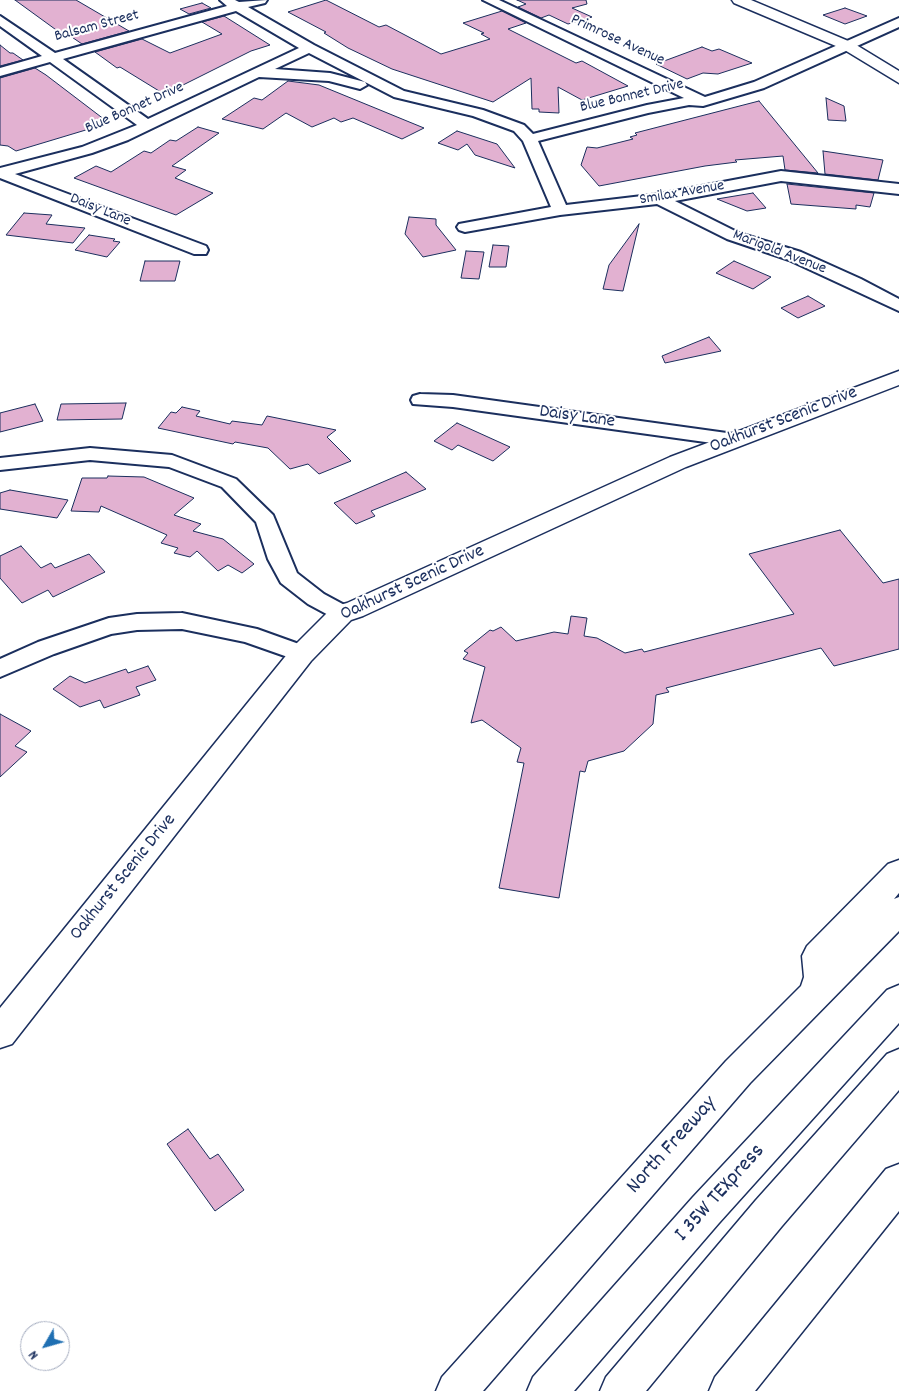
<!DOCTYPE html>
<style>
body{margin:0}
#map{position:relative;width:899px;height:1391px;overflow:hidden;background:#fff;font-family:Dekko,sans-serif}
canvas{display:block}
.north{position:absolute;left:20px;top:1321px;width:50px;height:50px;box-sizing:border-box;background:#fff;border:1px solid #a4acbf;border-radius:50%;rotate:232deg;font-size:14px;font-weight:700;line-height:20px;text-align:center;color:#1b2f5e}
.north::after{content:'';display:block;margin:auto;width:18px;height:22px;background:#1f6fb2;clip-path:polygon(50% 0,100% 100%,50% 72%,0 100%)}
</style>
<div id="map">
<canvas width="899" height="1391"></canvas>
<div class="north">N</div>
</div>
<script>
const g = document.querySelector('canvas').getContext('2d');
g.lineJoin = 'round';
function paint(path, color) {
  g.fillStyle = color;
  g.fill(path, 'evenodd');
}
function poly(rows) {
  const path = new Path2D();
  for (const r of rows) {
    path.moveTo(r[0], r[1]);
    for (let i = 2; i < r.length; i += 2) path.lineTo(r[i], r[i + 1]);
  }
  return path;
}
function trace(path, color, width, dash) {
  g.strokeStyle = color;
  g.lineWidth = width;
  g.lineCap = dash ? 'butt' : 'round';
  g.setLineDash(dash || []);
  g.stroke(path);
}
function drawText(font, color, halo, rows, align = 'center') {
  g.font = font + ' Dekko,sans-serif';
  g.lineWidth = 4;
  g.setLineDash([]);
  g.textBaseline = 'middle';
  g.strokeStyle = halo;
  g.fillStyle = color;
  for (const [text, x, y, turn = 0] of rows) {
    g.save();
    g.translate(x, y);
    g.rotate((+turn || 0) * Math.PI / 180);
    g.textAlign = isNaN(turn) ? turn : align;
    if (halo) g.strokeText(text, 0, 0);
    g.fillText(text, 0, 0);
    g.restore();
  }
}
const building = poly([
 [15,0,76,0,129,31,82,44,63,31,59,32,15,0],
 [326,0,379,27,386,25,441,54,490,39,481,34,484,33,463,23,502,11,526,23,508,29,576,63,582,61,628,86,582,100,558,87,559,113,539,112,539,109,532,109,531,78,493,102,392,69,348,48,324,33,326,32,288,12,326,0],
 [517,0,586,0,587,4,572,8,592,17,568,24,549,15,541,18,518,7,526,4,517,0],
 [202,3,211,8,189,14,180,9,202,3],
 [845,8,867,16,845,24,823,15,845,8],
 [224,16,270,45,251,51,167,93,164,94,120,67,117,68,95,52,142,39,170,53,222,34,202,22,224,16],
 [0,45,10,53,13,53,23,60,0,66,0,45],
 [702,47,712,51,719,49,752,63,718,74,703,73,687,79,656,64,702,47],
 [35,68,46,75,109,123,16,151,8,146,0,145,0,78,35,68],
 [288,81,319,85,424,128,402,139,353,118,341,122,334,118,312,127,286,113,263,129,222,119,254,98,262,100,288,81],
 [826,98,844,106,846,121,828,120,826,98],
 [759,101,818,173,785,170,783,156,735,160,737,162,705,166,599,186,581,165,587,147,597,148,633,139,630,137,637,135,635,133,759,101],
 [198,127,219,133,172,166,186,170,175,178,213,193,176,215,74,178,96,166,111,172,144,151,151,153,170,140,176,141,198,127],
 [457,131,497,144,515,168,475,155,467,144,458,150,438,143,457,131],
 [823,151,883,160,878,180,825,174,823,151],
 [787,184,874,193,870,207,856,205,856,209,791,204,787,184],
 [753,193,766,208,747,211,717,199,753,193],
 [24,213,52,215,46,224,85,228,73,243,6,235,24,213],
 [409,217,436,219,436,225,456,250,423,257,405,234,409,217],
 [639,224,623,291,603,289,609,265,639,224],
 [89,235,115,239,113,241,120,242,107,257,75,250,89,235],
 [493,245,509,246,506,267,489,267,493,245],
 [466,251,484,252,479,279,461,278,466,251],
 [145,261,180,261,175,281,140,281,145,261],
 [734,261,771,277,753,289,716,273,734,261],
 [808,296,825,306,798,318,781,308,808,296],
 [709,337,721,351,665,363,662,356,709,337],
 [126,403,122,419,57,420,61,404,126,403],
 [35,404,43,421,0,432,0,413,35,404],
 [182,407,200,411,196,416,230,424,232,421,262,425,267,416,336,430,327,437,351,461,319,474,308,464,290,469,268,448,235,442,233,444,158,428,171,412,176,413,182,407],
 [457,423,510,447,493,461,458,445,452,450,434,441,457,423],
 [406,472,426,489,371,511,375,516,356,524,334,503,406,472],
 [108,476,144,477,194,498,174,515,201,524,193,531,223,539,254,564,242,573,228,565,218,571,197,551,190,557,174,553,178,548,161,543,167,535,101,506,99,512,71,511,82,478,107,478,108,476],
 [10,490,68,500,57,518,0,509,0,493,10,490],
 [840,530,883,583,899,579,899,649,834,666,821,648,666,688,669,692,656,695,653,724,624,751,588,761,585,772,580,771,559,898,499,888,524,763,517,762,521,748,482,720,471,723,485,667,463,659,468,653,464,651,490,630,493,631,501,627,516,641,554,632,568,634,571,616,587,618,584,636,597,638,625,653,642,649,644,652,794,614,749,554,840,530],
 [21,546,41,568,51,563,55,568,89,554,105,572,53,597,48,590,22,603,0,578,0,556,21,546],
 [148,666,156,680,136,687,140,695,104,708,100,700,80,707,53,689,70,676,85,683,126,669,128,673,148,666],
 [0,714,31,731,15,746,27,752,0,777,0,714],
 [188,1129,210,1159,218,1154,244,1190,215,1211,167,1144,188,1129]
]);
const street = poly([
 [220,0,235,0,239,2,267,0,265,3,248,7,314,45,404,91,483,110,524,125,533,134,647,105,684,98,483,0,499,0,705,97,754,82,899,18,899,27,764,88,703,106,689,105,648,113,538,141,566,205,659,194,781,171,899,184,899,194,781,181,675,201,739,233,801,252,861,279,899,299,899,311,789,260,727,239,657,204,560,215,465,232,459,230,457,227,459,224,551,207,523,141,514,131,473,116,394,97,309,53,275,69,330,73,365,82,367,85,360,89,329,81,259,77,128,140,92,153,15,174,206,246,208,250,206,254,194,254,0,178,0,168,82,147,137,125,50,62,0,76,0,68,42,56,0,26,0,16,55,53,227,6,220,0],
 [236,11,299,48,148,119,63,59,236,11],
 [420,394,453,395,734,434,741,436,744,440,741,444,734,446,453,407,413,404,411,400,413,396,420,394],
 [90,448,172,455,236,479,273,515,297,573,324,594,350,608,353,613,350,618,342,621,334,618,308,604,281,583,268,559,256,522,222,487,169,467,90,460,0,470,0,458,90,448],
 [182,613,257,629,310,648,314,654,310,660,302,662,245,642,182,629,137,630,111,634,54,654,0,677,0,659,38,642,109,618,137,614,182,613]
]);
const secondary = poly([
 [732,0,751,0,853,43,899,71,899,83,843,49,734,3,732,0],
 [899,371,899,385,686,467,363,616,351,620,311,661,12,1044,0,1048,0,1008,293,647,333,607,347,603,670,457,899,371]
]);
const highway = poly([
 [899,860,899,893,894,899,899,897,899,931,750,1083,483,1391,436,1391,442,1377,726,1061,801,986,804,977,802,956,807,946,888,864,899,860],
 [899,985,899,1023,719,1223,574,1391,527,1391,533,1377,693,1197,887,990,899,985],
 [899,1049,899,1090,782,1226,646,1391,600,1391,606,1377,756,1200,887,1054,899,1049],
 [899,1164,899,1211,755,1391,709,1391,715,1377,886,1169,899,1164]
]);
const farStreetnames = [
 ["Balsam Street",97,27,-15],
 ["Primrose Avenue",617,41,25],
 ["Blue Bonnet Drive",632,97,-13],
 ["Blue Bonnet Drive",135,109,-24],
 ["Smilax Avenue",682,194,-10],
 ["Daisy Lane",100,211,22],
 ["Marigold Avenue",779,253,21]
];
const streetNames = [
 ["Daisy Lane",577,418,8],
 ["Oakhurst Scenic Drive",784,421,-21],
 ["Oakhurst Scenic Drive",413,584,-25],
 ["Oakhurst Scenic Drive",124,878,-51]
];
const nearStreetnames = [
 ["North Freeway",673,1146,-48],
 ["I 35W TEXpress",721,1194,-48]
];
paint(building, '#e2b1d1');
trace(building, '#1b2f5e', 1);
trace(street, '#1b2f5e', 4);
trace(secondary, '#1b2f5e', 3);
trace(highway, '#1b2f5e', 3);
paint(street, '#fff');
paint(secondary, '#fff');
paint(highway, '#fff');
drawText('16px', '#1b2f5e', '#fff', farStreetnames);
drawText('19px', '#1b2f5e', '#fff', streetNames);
drawText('22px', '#1b2f5e', '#fff', nearStreetnames);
</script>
